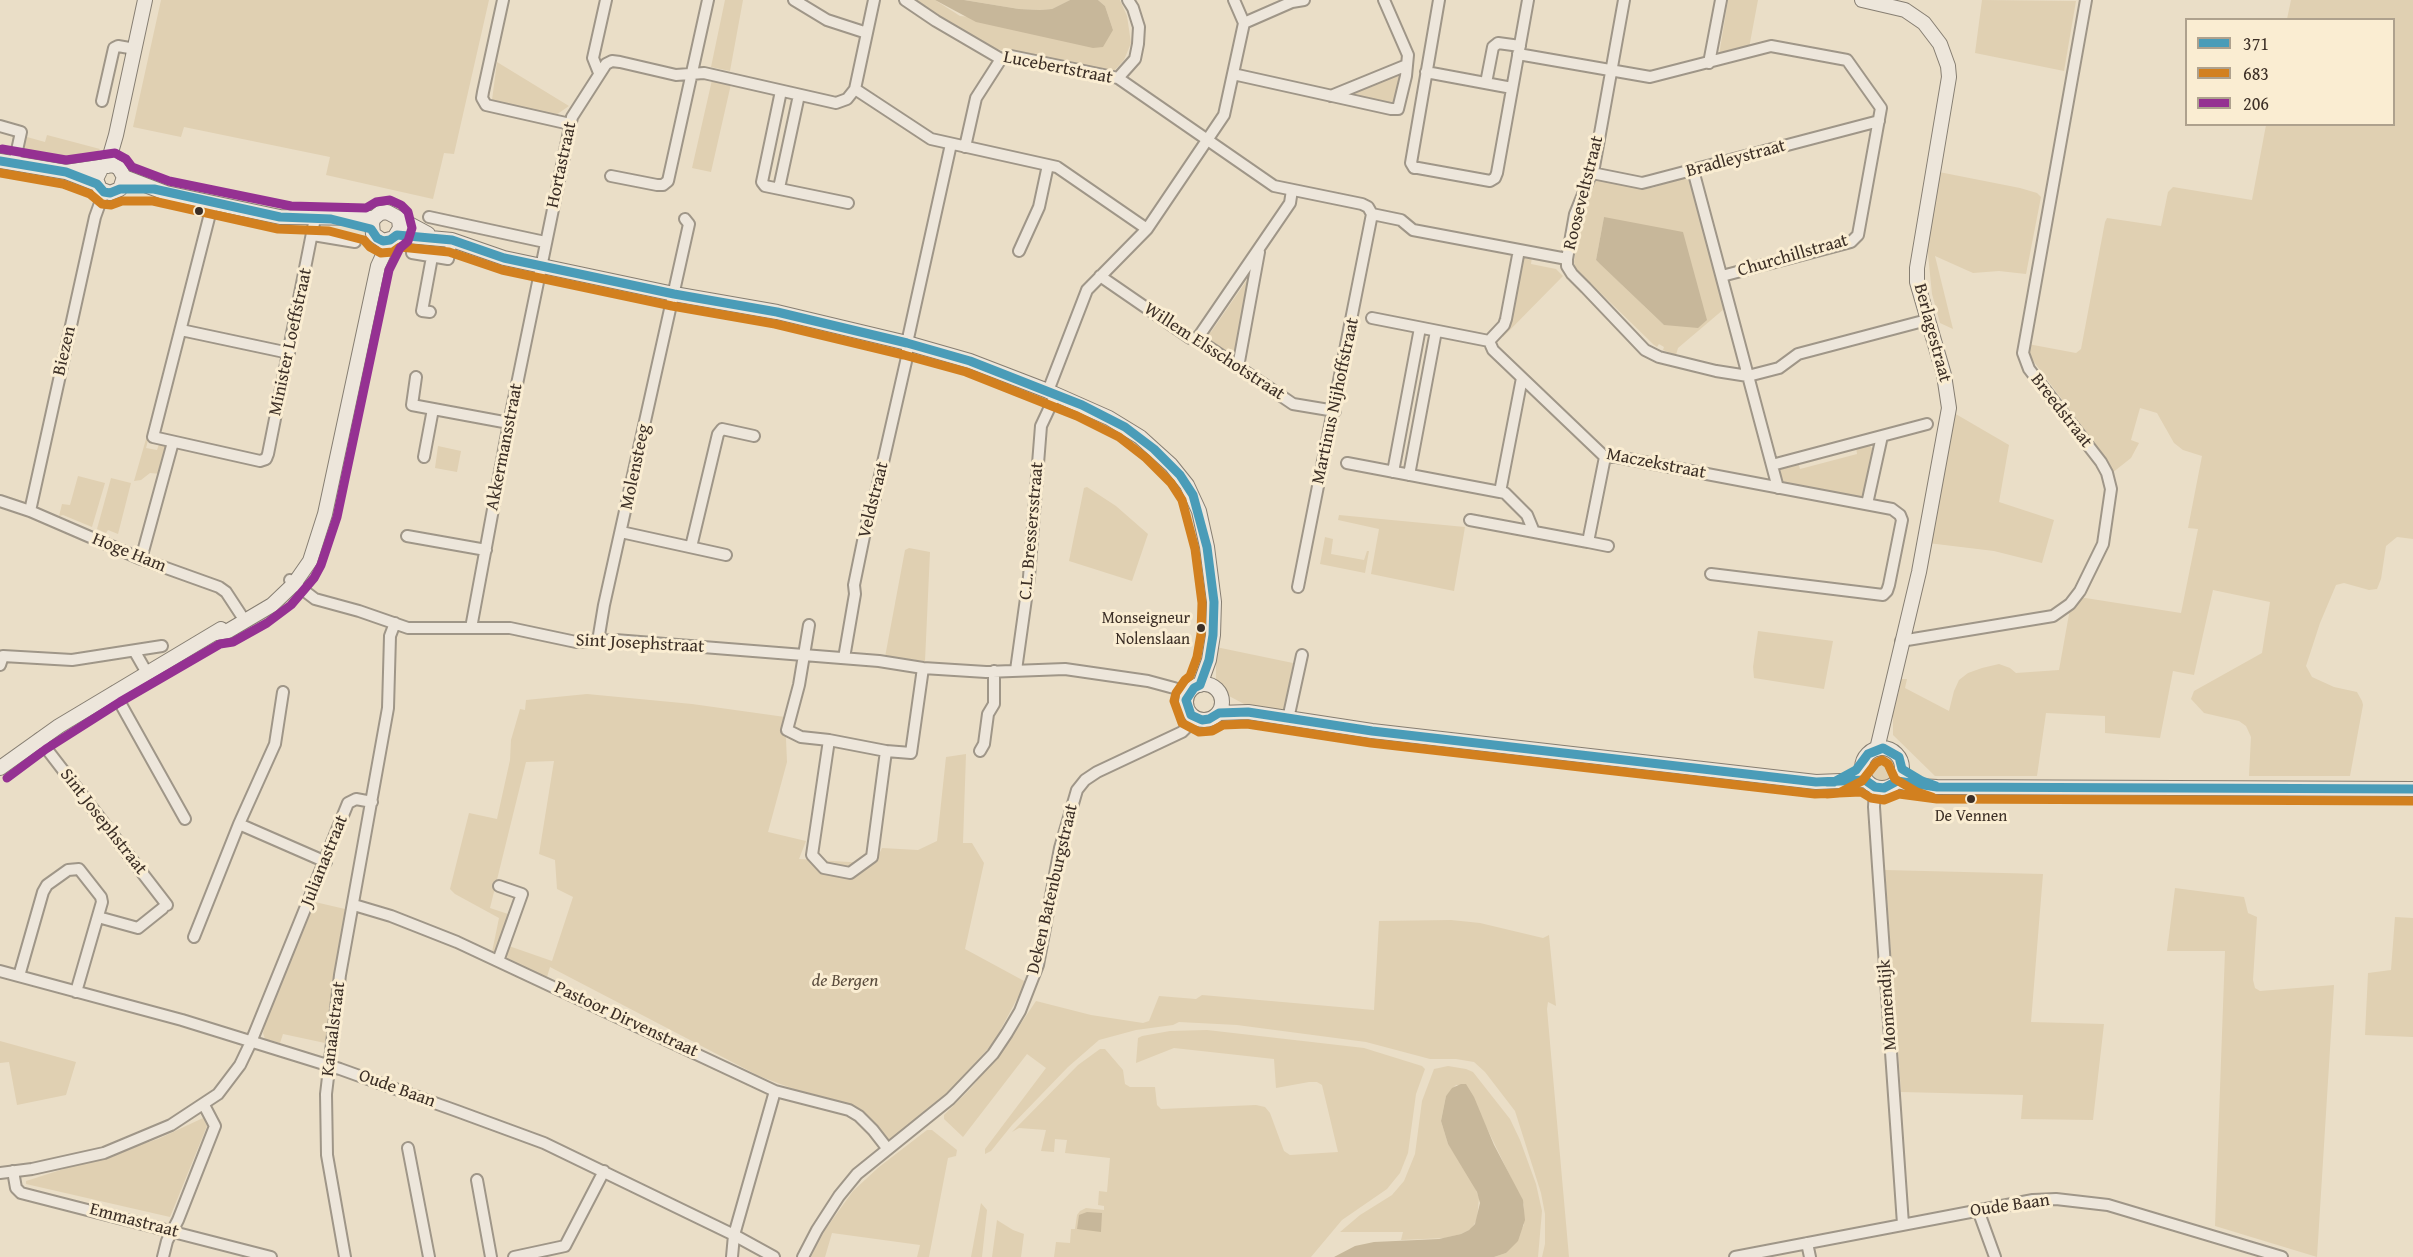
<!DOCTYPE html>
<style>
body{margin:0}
#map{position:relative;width:2413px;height:1257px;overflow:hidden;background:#eadec7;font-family:"Gentium Book Plus",serif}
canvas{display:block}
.legend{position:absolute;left:2185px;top:18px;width:210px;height:108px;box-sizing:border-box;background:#faedd2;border:2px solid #aea18d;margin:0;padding:8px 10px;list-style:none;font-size:18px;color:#3c2f26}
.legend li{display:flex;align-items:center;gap:12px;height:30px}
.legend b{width:30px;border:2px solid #aea18d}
</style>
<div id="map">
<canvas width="2413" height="1257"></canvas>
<ul class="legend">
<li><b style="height:8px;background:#4a9cb8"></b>371</li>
<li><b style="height:8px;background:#d2801f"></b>683</li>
<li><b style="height:8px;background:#953192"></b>206</li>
</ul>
</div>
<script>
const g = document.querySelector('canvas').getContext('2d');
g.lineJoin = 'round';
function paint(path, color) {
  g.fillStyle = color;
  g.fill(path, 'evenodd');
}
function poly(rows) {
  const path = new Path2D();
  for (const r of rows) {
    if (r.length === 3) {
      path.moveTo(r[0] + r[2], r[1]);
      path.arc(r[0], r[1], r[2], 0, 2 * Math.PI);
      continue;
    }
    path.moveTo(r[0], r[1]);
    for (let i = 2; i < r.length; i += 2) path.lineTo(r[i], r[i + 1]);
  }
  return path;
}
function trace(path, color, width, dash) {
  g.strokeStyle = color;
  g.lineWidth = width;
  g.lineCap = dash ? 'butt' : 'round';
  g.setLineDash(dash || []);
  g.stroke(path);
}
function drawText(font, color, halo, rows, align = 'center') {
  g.font = font + ' "Gentium Book Plus",serif';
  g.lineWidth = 6;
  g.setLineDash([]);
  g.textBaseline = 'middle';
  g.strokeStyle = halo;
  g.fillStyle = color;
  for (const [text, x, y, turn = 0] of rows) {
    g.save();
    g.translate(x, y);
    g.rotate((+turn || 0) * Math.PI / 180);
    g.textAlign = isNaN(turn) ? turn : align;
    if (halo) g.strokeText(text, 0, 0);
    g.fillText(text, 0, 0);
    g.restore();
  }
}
const green = poly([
 [161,0,489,0,454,154,444,153,433,199,326,175,330,157,184,127,181,137,133,127],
 [725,0,743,0,730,71,711,67],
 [912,0,935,0,960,16,1113,30,1105,6,1098,0,1120,0,1127,16,1131,43,1124,60,1113,72,1018,55,990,47,962,32],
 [964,0,1070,0,1052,9,1040,10,1019,9],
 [1728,0,1758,0,1749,48,1719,55],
 [1982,0,2076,1,2064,71,1975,53],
 [2291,0,2413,0,2413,539,2397,537,2386,546,2381,579,2377,589,2369,590,2344,583,2336,585,2320,623,2306,666,2312,677,2334,687,2357,692,2362,701,2363,705,2350,776,2249,776,2251,737,2246,726,2239,721,2204,713,2191,699,2194,691,2262,653,2270,602,2213,590,2194,675,2173,671,2160,738,2105,733,2105,716,2046,713,2037,776,1935,776,1893,735,1893,699,1898,695,1901,679,1907,679,1905,688,1949,711,1954,691,1959,680,1968,673,1982,668,1999,664,2010,668,2016,673,2059,670,2071,603,2079,597,2181,613,2198,529,2188,528,2202,456,2183,450,2174,443,2157,413,2140,408,2131,440,2139,443,2131,458,2112,473,2105,457,2031,358,2028,344,2076,353,2081,349,2105,222,2107,218,2161,226,2168,192,2173,187,2252,200,2266,125,2394,124,2394,20,2287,19],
 [497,62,569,106,556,115,492,100],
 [1396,73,1402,73,1396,103,1388,105,1388,102,1355,96,1355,92,1362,87,1363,90,1396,75],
 [712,80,731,84,711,172,692,168],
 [47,135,100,149,95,155,78,160,44,162,22,158,27,137,45,142],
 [1939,172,2020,188,2037,193,2041,197,2026,274,1999,271,1973,273,1935,256,1953,329,1940,323,1932,294,1927,245],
 [1679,179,1689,179,1691,181,1708,238,1705,238,1724,309,1678,348,1676,355,1663,350,1664,347,1659,344,1657,347,1654,345,1575,268,1574,262,1581,216,1596,181,1601,180,1651,186,1652,188],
 [1604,217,1664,325,1596,260],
 [1526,256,1532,256,1531,264,1556,269,1563,276,1503,337,1501,334,1522,259],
 [1249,273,1252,275,1237,354,1231,357,1208,340,1208,332,1211,332,1249,277,1247,275],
 [1954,413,2009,445,1999,502,2054,520,2042,563,1994,551,1928,543],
 [148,432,150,433,146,448,157,450,160,441,167,444,161,474,150,473,141,480,134,481],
 [1868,444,1874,450,1864,497,1860,499,1783,484,1780,480,1781,468,1798,462,1800,469,1857,454,1856,447],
 [438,446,461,451,457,472,435,468],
 [78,476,105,483,92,527,63,515,59,516,62,504,70,505],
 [111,478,131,483,118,534,108,530,106,533,97,529],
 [1087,487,1116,506,1148,534,1132,581,1069,561,1084,488],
 [1339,515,1465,527,1454,591,1371,574,1379,529,1338,520],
 [1325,537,1333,539,1331,554,1364,560,1367,551,1369,551,1365,573,1320,564],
 [909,548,930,552,925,661,885,657,905,550],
 [1758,631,1833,641,1824,689,1754,678,1753,667],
 [1216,647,1293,663,1285,713,1246,705,1229,696,1224,687,1216,680],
 [587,694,692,704,785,717,787,762,768,832,806,841,799,859,866,863,877,858,882,848,918,850,937,841,946,757,966,754,963,843,972,843,984,863,965,949,1026,982,994,1042,947,1094,887,1142,868,1117,759,1076,550,967,547,977,492,952,499,918,455,894,450,889,469,813,497,819,510,760,511,740,520,709,525,710,526,700],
 [554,761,539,854,555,860,557,889,573,897,552,961,506,945,514,916,490,908,526,762],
 [1882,768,13],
 [1885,870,2043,874,2031,1022,2104,1024,2093,1120,2021,1119,2023,1095,1901,1092],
 [2175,888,2244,897,2248,913,2257,917,2253,980,2255,988,2260,991,2334,985,2317,1257,2215,1226,2225,951,2167,951],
 [315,902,345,909,325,1043,283,1034,280,1043,265,1039,263,1033,266,1021],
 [2395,917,2413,918,2413,1037,2365,1035,2368,973,2391,970],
 [1451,920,1480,923,1543,938,1549,935,1556,1006,1548,1002,1547,1009,1569,1257,1542,1257,1545,1244,1545,1214,1541,1193,1515,1111,1485,1072,1474,1062,1456,1059,1430,1059,1366,1042,1237,1025,1179,1022,1173,1025,1136,1030,1099,1040,1068,1067,1012,1125,991,1151,985,1154,985,1149,1046,1068,1027,1054,963,1137,944,1119,944,1115,971,1088,1005,1047,1036,1001,1091,1015,1143,1023,1149,1021,1159,996,1196,999,1202,995,1374,1010,1379,921],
 [1207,1030,1364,1048,1422,1066,1425,1069,1416,1094,1408,1153,1400,1173,1387,1189,1342,1220,1311,1257,1054,1257,1056,1242,1070,1243,1071,1229,1075,1229,1077,1215,1080,1211,1086,1208,1104,1210,1104,1206,1098,1205,1099,1191,1107,1192,1110,1158,1065,1153,1067,1140,1055,1139,1054,1152,1041,1151,1046,1130,1019,1128,1012,1132,1078,1065,1100,1049,1105,1049,1123,1070,1125,1084,1130,1087,1155,1087,1157,1105,1161,1109,1256,1105,1265,1107,1270,1113,1284,1151,1290,1155,1338,1152,1322,1085,1317,1082,1309,1082,1276,1088,1274,1059,1174,1048,1136,1063,1138,1038,1142,1036,1170,1031],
 [0,1041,76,1062,66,1095,17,1105,9,1062,0,1063],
 [1448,1066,1466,1069,1473,1072,1510,1119,1520,1140,1536,1184,1542,1211,1538,1257,1494,1257,1506,1253,1524,1225,1524,1205,1466,1085,1456,1085,1446,1096,1441,1121,1448,1144,1473,1182,1479,1198,1477,1220,1471,1229,1461,1234,1445,1238,1401,1240,1403,1232,1340,1232,1360,1215,1392,1195,1404,1181,1415,1154,1422,1101,1434,1069],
 [203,1118,207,1126,170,1217,26,1184,26,1181,158,1139],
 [927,1130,932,1130,957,1150,956,1156,948,1158,929,1257,917,1257,920,1245,832,1233,825,1257,811,1257,825,1230,853,1191,879,1167],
 [981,1203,987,1210,982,1257,971,1257],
 [997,1220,1013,1230,1024,1234,1021,1257,992,1257]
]);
const water = poly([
 [935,0,964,0,1019,9,1040,10,1052,9,1070,0,1098,0,1105,6,1113,30,1103,47,1093,48,976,22],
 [1604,217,1683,232,1707,320,1698,328,1664,325,1600,264,1596,260],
 [1461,1084,1466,1084,1474,1097,1494,1145,1523,1200,1525,1220,1518,1241,1506,1253,1494,1257,1334,1257,1355,1246,1374,1242,1439,1239,1461,1234,1469,1230,1475,1224,1480,1203,1477,1192,1448,1144,1441,1121,1446,1096,1452,1088],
 [1087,1212,1102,1213,1101,1232,1077,1229,1079,1215]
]);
const street = poly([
 [503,0,483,92,482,98,486,105,570,124],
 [794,0,827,20,867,33],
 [874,0,855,89,931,139,1057,167,1147,229],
 [905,0,936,21,1001,59,1011,56,1118,78,1274,186,1362,204,1368,207,1372,214],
 [1439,0,1411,163,1414,168,1418,168,1490,181,1495,178,1497,173,1528,0],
 [1624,0,1594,167,1575,214,1567,259,1567,266,1572,274,1586,288,1645,350,1659,357,1716,371,1748,376,1779,368,1798,354,1927,320],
 [1244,23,1292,2,1304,0],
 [1518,54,1650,77,1771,46,1847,60,1881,108,1858,235,1851,242,1722,276],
 [1709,63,1721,0],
 [1426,72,1512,88],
 [599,73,593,58,606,0],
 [1233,74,1391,109,1398,109,1406,76,1408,55,1384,0],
 [1118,78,1135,59,1138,44,1139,27,1133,8,1128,0],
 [1486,83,1493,47,1498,43,1520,46],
 [781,91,762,182,765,186,848,203],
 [1331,96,1407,65],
 [102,101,114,48,118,46,135,49],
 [0,126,21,132,14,164],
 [965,147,976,98,1001,59],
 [1693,170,1778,488],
 [1592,173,1642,183,1650,181,1879,121],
 [611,176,657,185,663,185,668,181,708,0],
 [779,188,799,95],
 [213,202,153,437,260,461,266,459,268,454,315,218],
 [1372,214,1401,220,1413,230,1567,259],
 [429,217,545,242],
 [313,235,355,242],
 [1019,251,1039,207,1048,165],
 [412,253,448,259,452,240],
 [1100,276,1190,338,1197,339,1293,404,1335,411],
 [430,312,422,311,432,257],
 [1372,318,1489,341,1504,325,1506,319,1519,250],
 [181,330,289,353],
 [1197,339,1290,203,1292,190],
 [1489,341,1493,350,1605,457,1617,457,1892,509,1900,515,1902,520,1889,585,1887,591,1883,595,1711,574],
 [1238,367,1259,252],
 [416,377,412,405,509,423],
 [1048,391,1087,290,1147,229,1224,115,1244,23,1234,0],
 [424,457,433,409],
 [1347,463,1500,492,1522,378],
 [1772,465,1927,424],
 [1393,472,1420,328],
 [1409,475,1436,331],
 [1500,492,1505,493,1527,515,1534,532],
 [0,501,30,511,141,559,219,587,226,592,245,621],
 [1867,504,1882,436],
 [30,511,95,217,104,192],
 [1470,520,1588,542,1605,457],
 [621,532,726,555],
 [407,536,486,550],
 [1588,542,1608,546],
 [691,547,718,434,722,429,754,436],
 [141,559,173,442],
 [290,580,315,599,359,611,408,628,510,628,576,642,615,640,879,661,923,668,986,672,1065,669,1148,681,1174,688,1188,695],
 [1298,587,1372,214],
 [809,625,799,685,787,730,801,737,829,740,886,751,872,857,850,873,824,868,812,855,829,740],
 [471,628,509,423,572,117,606,64,612,61,620,62,676,75,704,73,836,103,847,99,855,89],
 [598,641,604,605,689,224,685,219],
 [1901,641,2053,616,2070,604,2080,591,2103,544,2111,489,2107,473,2101,462,2029,369,2023,353,2086,0],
 [135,652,147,673],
 [844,658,855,594,854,585,869,512,874,502,907,357,907,343,951,144],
 [0,665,3,656,72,660,162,646],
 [1016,670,1029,577,1041,426,1056,394],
 [114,692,185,819],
 [1288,719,1302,655],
 [39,739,167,905],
 [886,751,911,753,923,668],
 [980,751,984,744,988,714,994,704,994,671],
 [1875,787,1874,807,1878,866,1903,1224],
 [239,824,326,862],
 [354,905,391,916,457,942,775,1091,849,1110,859,1116,873,1130,887,1148],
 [98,917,138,928,163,908],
 [194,937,239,824,275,744,283,692],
 [498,961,522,894,499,886],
 [0,971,182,1020,340,1069,457,1111,544,1143,734,1235,774,1257],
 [19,976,43,892,47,885,68,870,79,869,101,897,102,902,76,992],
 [408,1148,429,1257],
 [13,1171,16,1188,21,1193,271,1257],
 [0,1173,32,1169,104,1153,171,1125,218,1094,240,1065,251,1042,348,803,356,799,372,802],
 [477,1180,491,1257],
 [1978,1210,1995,1257],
 [1807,1243,1810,1257],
 [163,1257,167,1241,178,1220,215,1126,204,1105],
 [345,1257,327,1155,326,1094,340,975,388,708,390,636,395,623],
 [514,1257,565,1246,604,1171],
 [732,1257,734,1235,775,1091],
 [803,1257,817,1230,839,1196,857,1174,950,1099,993,1054,1007,1033,1020,1011,1038,965,1060,848,1077,790,1085,780,1097,772,1182,732,1196,718],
 [1735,1257,2033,1200,2056,1199,2108,1205,2282,1257]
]);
const secondary = poly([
 [1862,0,1905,10,1924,23,1940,44,1948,66,1949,77,1917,268,1917,282,1944,375,1949,408,1919,572,1877,749],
 [0,161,66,172,97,184],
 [107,166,116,135,145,0],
 [66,172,113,165,119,168,124,177,120,189,110,193,100,189,96,179,101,169],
 [124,177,166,193,280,217,374,218],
 [399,220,400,228,394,238,383,241,373,234,372,223,374,218,380,213,387,212,428,234],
 [397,235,452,240,504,258,674,294,777,312,907,343,970,361,1048,391,1109,418,1140,437,1171,465,1187,485,1199,511,1207,547,1214,602,1213,635,1209,660,1200,685],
 [216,633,228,631,272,605,294,584,310,561,325,514,378,266,390,240],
 [1204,702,18],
 [1219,713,1248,712,1372,731,1816,782,1865,780],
 [1882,768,20],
 [0,768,59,726,221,629],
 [1897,781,1919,786,1937,787,2413,789]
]);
const bus1 = poly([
 [0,161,66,172,97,184,104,192,110,193,120,189,154,189,280,217,331,219,371,229,377,238,383,241,390,240,397,235,452,240,504,258,674,294,777,312,907,343,970,361,1082,405,1125,427,1154,449,1180,475,1193,495,1207,547,1214,602,1213,635,1209,660,1200,685,1194,688,1186,700,1191,715,1202,720,1209,719,1219,713,1248,712,1372,731,1816,782,1865,780,1875,787,1884,788,1897,781,1937,787,2413,789],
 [1827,782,1834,782,1856,770,1868,754,1883,748,1899,757,1902,769,1922,781,1936,786]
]);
const bus2 = poly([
 [0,173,63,184,90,194,102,204,111,205,122,201,153,201,278,229,329,231,364,240,370,247,381,253,393,252,400,247,449,252,502,270,672,306,775,324,904,355,966,372,1077,416,1119,437,1146,458,1171,483,1182,500,1195,549,1202,603,1201,634,1197,657,1190,676,1185,680,1176,693,1174,701,1182,723,1199,732,1212,731,1223,725,1247,724,1371,743,1815,794,1861,792,1871,798,1884,800,1899,794,1937,799,2413,801],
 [1827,794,1839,793,1862,781,1876,763,1882,760,1888,764,1895,779,1917,792,1932,797]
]);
const bus3 = poly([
 [2,149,66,160,115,153,126,159,132,167,169,181,291,206,366,208,376,202,390,200,401,205,408,212,412,228,408,241,400,248,389,270,337,517,321,565,314,578,291,605,267,623,233,642,220,644,120,702,46,749,7,778]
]);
const markers = [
 [199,211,5,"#3c2f26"],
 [1201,628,5,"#3c2f26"],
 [1971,799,5,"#3c2f26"]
];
const busNames = [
 ["Monseigneur",1190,619],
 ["Nolenslaan",1190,640],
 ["De Vennen",1971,817,"center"]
];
const streetNames = [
 ["Lucebertstraat",1058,68,11],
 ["Bradleystraat",1736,159,-15],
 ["Hortastraat",562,165,-78],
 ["Rooseveltstraat",1584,193,-76],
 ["Churchillstraat",1793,256,-16],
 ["Berlagestraat",1932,333,75],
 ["Minister Loeffstraat",291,342,-78],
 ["Biezen",65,351,-77],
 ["Willem Elsschotstraat",1214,352,33],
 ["Martinus Nijhoffstraat",1336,401,-78],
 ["Breedstraat",2061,411,52],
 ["Akkermansstraat",505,447,-79],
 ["Maczekstraat",1656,464,11],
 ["Molensteeg",636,467,-78],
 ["Veldstraat",874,500,-76],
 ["C.L. Bressersstraat",1032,531,-85],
 ["Hoge Ham",129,553,22],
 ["Sint Josephstraat",640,644,3],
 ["Sint Josephstraat",103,822,52],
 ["Julianastraat",325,861,-68],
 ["Deken Batenburgstraat",1053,889,-77],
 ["Monnendijk",1888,1005,-94],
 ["Pastoor Dirvenstraat",626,1020,25],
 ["Kanaalstraat",334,1029,-83],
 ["Oude Baan",397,1089,20],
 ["Oude Baan",2010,1206,-8],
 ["Emmastraat",134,1221,15]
];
const parkNames = [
 ["de Bergen",845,981]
];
paint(green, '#e0d0b2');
paint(water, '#c7b79a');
trace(street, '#9f9688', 14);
trace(secondary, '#867e72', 16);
trace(street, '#ede6db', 10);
trace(secondary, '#ede6db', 14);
trace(bus1, '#4a9cb8', 9);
trace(bus2, '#d2801f', 9);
trace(bus3, '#953192', 9);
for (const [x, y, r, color] of markers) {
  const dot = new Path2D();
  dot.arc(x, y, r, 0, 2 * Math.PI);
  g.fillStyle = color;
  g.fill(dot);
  trace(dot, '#faedd2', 2);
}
drawText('16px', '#3c2f26', '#faedd2', busNames, 'right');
drawText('18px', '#3c2f26', '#faedd2', streetNames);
drawText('italic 18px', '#5b4d3e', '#faedd2', parkNames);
</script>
